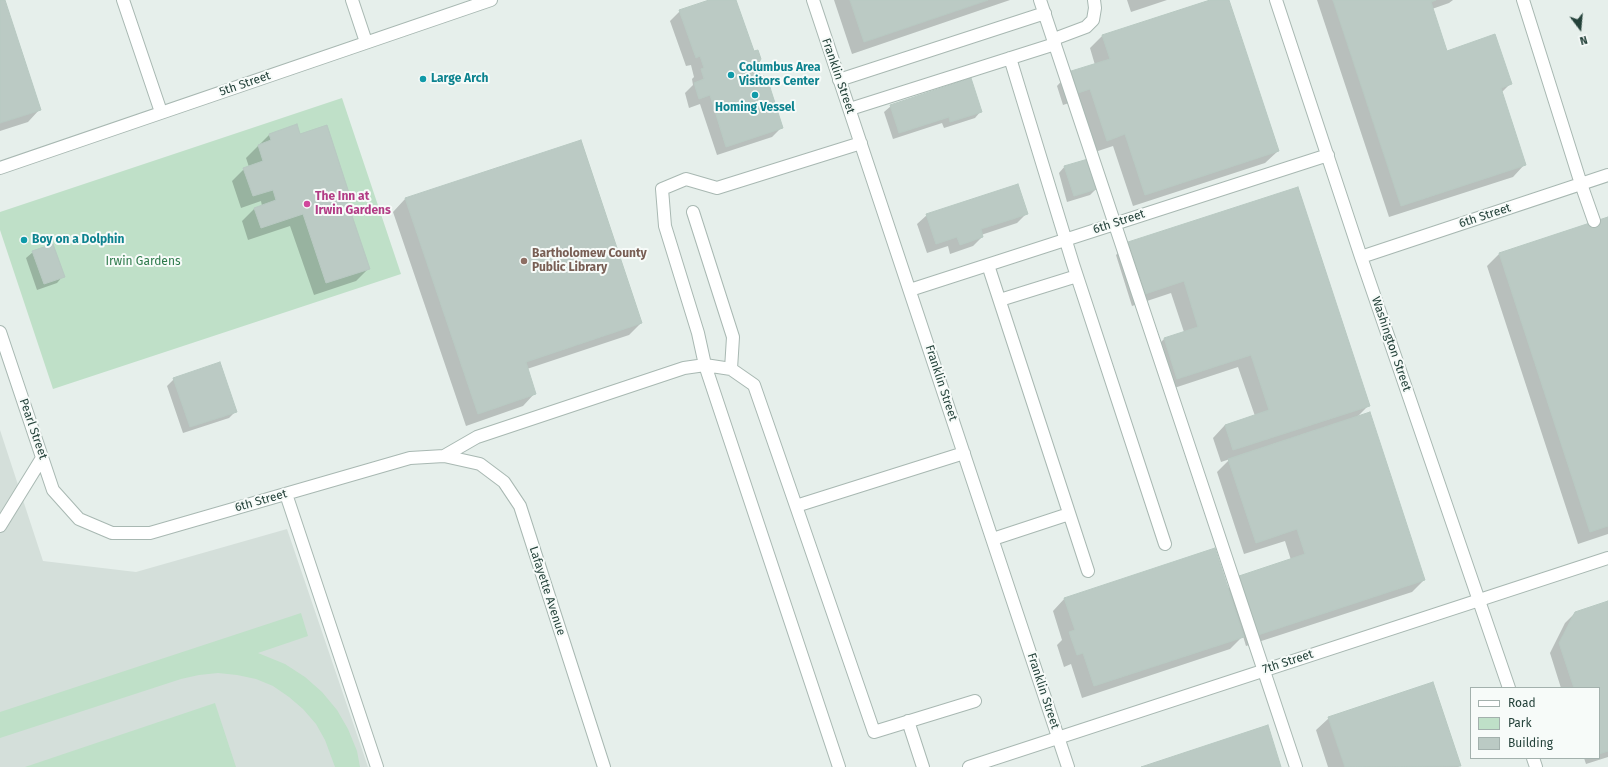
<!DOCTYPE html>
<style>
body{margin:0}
#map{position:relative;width:1608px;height:767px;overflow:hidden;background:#e6efeb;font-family:"Fira Sans",sans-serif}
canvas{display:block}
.legend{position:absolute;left:1470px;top:687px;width:130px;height:72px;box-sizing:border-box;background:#f7fbf9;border:1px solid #a3b1ad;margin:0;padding:5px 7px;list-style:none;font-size:12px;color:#24423a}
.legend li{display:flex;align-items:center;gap:8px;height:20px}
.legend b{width:20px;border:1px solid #a3b1ad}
.north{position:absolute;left:1560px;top:8px;width:40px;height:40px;-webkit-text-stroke:3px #f7fbf9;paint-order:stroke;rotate:164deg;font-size:11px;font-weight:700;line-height:16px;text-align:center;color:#24423a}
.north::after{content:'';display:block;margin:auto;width:14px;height:18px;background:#24423a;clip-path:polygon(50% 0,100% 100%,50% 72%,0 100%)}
</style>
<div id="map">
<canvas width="1608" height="767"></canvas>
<ul class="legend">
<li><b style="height:5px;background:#fff"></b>Road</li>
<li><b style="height:11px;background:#bfe0c8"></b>Park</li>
<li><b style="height:11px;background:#bbcac4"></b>Building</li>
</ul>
<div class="north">N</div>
</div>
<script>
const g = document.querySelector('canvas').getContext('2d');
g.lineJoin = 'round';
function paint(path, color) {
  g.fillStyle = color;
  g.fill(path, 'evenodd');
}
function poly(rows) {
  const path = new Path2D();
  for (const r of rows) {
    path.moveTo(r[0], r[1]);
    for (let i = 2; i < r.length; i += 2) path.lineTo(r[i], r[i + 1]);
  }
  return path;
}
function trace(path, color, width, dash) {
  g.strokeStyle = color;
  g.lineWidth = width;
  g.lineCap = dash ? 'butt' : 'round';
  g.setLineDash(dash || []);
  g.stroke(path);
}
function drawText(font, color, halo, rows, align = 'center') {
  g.font = font + ' "Fira Sans",sans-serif';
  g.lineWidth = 4;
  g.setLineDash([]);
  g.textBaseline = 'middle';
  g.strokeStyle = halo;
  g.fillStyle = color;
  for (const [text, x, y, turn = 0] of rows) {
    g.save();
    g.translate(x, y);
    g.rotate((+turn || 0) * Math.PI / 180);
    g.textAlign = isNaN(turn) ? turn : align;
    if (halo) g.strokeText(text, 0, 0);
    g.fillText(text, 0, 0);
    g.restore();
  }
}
const built = poly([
 [0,430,43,561,136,572,287,529,368,767,0,767]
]);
const green = poly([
 [342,98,401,274,53,389,0,230,0,212],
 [301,613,308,636,258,653,285,664,305,677,322,692,337,710,348,729,357,751,360,767,335,767,325,740,316,724,303,709,289,697,273,686,256,679,237,675,218,673,199,675,181,679,0,738,0,712],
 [215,703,236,767,25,767]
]);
const shadow = poly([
 [0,0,4,0,40,109,28,122,0,131],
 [713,0,735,0,753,71,782,127,772,137,717,155,700,104,689,108,685,93,693,85,692,79,694,77,691,65,686,66,670,21,680,11],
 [834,0,1010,0,852,54],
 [1127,0,1167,0,1131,12],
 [1213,0,1228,0,1278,151,1265,163,1133,206,1113,146,1095,152,1078,100,1063,105,1057,86,1069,73,1095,65,1090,48,1102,36],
 [1317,0,1453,0,1449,3,1432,9,1446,52,1511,83,1501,93,1525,164,1513,177,1389,217],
 [891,106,981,111,975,118,944,128,942,123,893,139,884,112],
 [269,135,300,135,348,193,344,197,369,268,356,281,314,295,290,226,248,240,242,221,254,209,262,206,261,201,241,208,232,181,244,169,249,167,246,158],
 [581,141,641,323,629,335,527,369,535,393,523,406,466,426,393,212,405,199],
 [1065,166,1096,189,1090,195,1067,202,1059,173],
 [1298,188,1369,405,1356,418,1424,580,1412,592,1246,646,1243,636,1230,649,1082,698,1071,664,1064,667,1057,645,1062,640,1053,611,1065,598,1227,589,1239,577,1291,560,1285,541,1244,554,1217,472,1230,459,1221,462,1213,438,1225,425,1255,416,1238,367,1165,391,1152,351,1164,339,1184,332,1171,293,1132,306,1116,255,1128,243],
 [1027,213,1017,223,981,235,982,237,973,246,950,254,948,246,927,253,917,224,927,215],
 [1608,218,1608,534,1578,544,1487,266,1499,254],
 [33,252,63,276,57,283,37,290,26,258],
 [174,379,235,412,229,418,183,433,167,386],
 [1608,603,1608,757,1586,764,1584,758,1599,758,1599,688,1561,688,1550,653,1565,623,1575,613],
 [1329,718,1460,766,1458,767,1328,767,1316,730]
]);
const building = poly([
 [0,0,5,0,41,110,0,123,0,0],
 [709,0,736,0,754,51,758,50,761,59,754,71,767,78,783,128,726,147,710,95,699,99,694,83,704,79,701,69,704,68,700,56,696,58,679,10,709,0],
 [850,0,988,0,864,42,850,0],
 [1210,0,1229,0,1279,151,1145,195,1125,134,1107,141,1090,89,1075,94,1068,72,1110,59,1102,35,1210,0],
 [1333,0,1436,0,1431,2,1447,51,1495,34,1512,84,1501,88,1526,165,1401,206,1333,0],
 [971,78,982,112,950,122,949,117,899,133,890,105,971,78],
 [297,124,300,134,327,125,349,193,345,195,370,269,326,283,303,214,261,228,254,208,276,200,273,190,253,196,243,168,263,161,258,145,271,140,269,134,297,124],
 [581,140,642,323,526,362,536,394,478,414,405,198,581,140],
 [1088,159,1097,189,1074,196,1064,166,1088,159],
 [1018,184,1028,214,981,229,983,237,960,245,957,237,936,244,926,214,1018,184],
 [1298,187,1370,406,1233,450,1225,425,1269,410,1251,355,1177,379,1164,338,1198,327,1184,281,1145,294,1128,242,1298,187],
 [1608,217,1608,526,1590,532,1499,253,1608,217],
 [53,244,65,277,44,284,32,251,53,244],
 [220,362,237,412,190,427,173,378,220,362],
 [1370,412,1425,580,1258,635,1239,576,1305,554,1297,529,1256,543,1228,459,1370,412],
 [1215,548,1244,637,1094,686,1083,653,1077,655,1069,632,1075,630,1064,598,1215,548],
 [1608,601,1608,751,1599,754,1599,688,1574,688,1559,643,1575,612,1608,601],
 [1433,682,1461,766,1345,767,1328,717,1433,682],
 [1268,725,1281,767,1141,767,1268,725]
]);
const minor = poly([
 [123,0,161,112],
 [352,0,366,42],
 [813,0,1068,767],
 [1040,0,1296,767],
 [1276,0,1361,257,1509,688],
 [1523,0,1581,184,1594,221],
 [1054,39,1086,27,1093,20,1095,8,1094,0],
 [1010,58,1073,264,1165,544],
 [839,80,1045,13],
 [850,109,1055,44],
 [0,168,491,0],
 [693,212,733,337,731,369],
 [1361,257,1608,175],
 [988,265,1088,571],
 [910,290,1328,155],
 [1000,300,1077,276],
 [0,332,53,490,79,519,112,533,150,533,410,458,444,456,480,464,504,482,520,506,604,767],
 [444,456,477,437,684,368,705,365,731,369,754,385,796,506,964,453],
 [286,494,377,767],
 [796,506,874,732,975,701],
 [0,526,42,458],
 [993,539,1069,514],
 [908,721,923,767],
 [1533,758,1536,767],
 [839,767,705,365,698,333,665,226,662,189,686,179,717,188,861,143],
 [969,767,1608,558]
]);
const markers = [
 [731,75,4,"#0f9aa8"],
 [423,79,4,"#0f9aa8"],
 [755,95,4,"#0f9aa8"],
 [307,204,4,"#d1479c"],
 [24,240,4,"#0f9aa8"],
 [524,261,4,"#8d6e63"]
];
const cultureNames = [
 ["Columbus Area",739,68],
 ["Visitors Center",739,82],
 ["Large Arch",431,79],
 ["Homing Vessel",755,108,"center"],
 ["Boy on a Dolphin",32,240]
];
const streetNames = [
 ["Franklin Street",838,76,71],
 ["5th Street",245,84,-19],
 ["6th Street",1485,216,-18],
 ["6th Street",1119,222,-18],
 ["Washington Street",1391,344,71],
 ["Franklin Street",941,383,72],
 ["Pearl Street",33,429,71],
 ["6th Street",261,501,-16],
 ["Lafayette Avenue",547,591,72],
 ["7th Street",1288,662,-18],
 ["Franklin Street",1043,691,72]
];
const hotelNames = [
 ["The Inn at",315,197],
 ["Irwin Gardens",315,211]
];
const educationNames = [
 ["Bartholomew County",532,254],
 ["Public Library",532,268]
];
const parkNames = [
 ["Irwin Gardens",143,262]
];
paint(built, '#d4dfda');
paint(green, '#bfe0c8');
paint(shadow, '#0003');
paint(building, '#bbcac4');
trace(building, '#b8c9c2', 1);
trace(minor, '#a8b8b2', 14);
trace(minor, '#fff', 12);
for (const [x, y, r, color] of markers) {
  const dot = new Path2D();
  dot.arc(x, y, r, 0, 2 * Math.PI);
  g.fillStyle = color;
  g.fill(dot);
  trace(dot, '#f7fbf9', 1.5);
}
drawText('bold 12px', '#0d838f', '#f7fbf9', cultureNames, 'left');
drawText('12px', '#24423a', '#f7fbf9', streetNames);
drawText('bold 12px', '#b23c85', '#f7fbf9', hotelNames, 'left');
drawText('bold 12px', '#785e54', '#f7fbf9', educationNames, 'left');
drawText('12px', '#2d7a4b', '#f7fbf9', parkNames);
</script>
